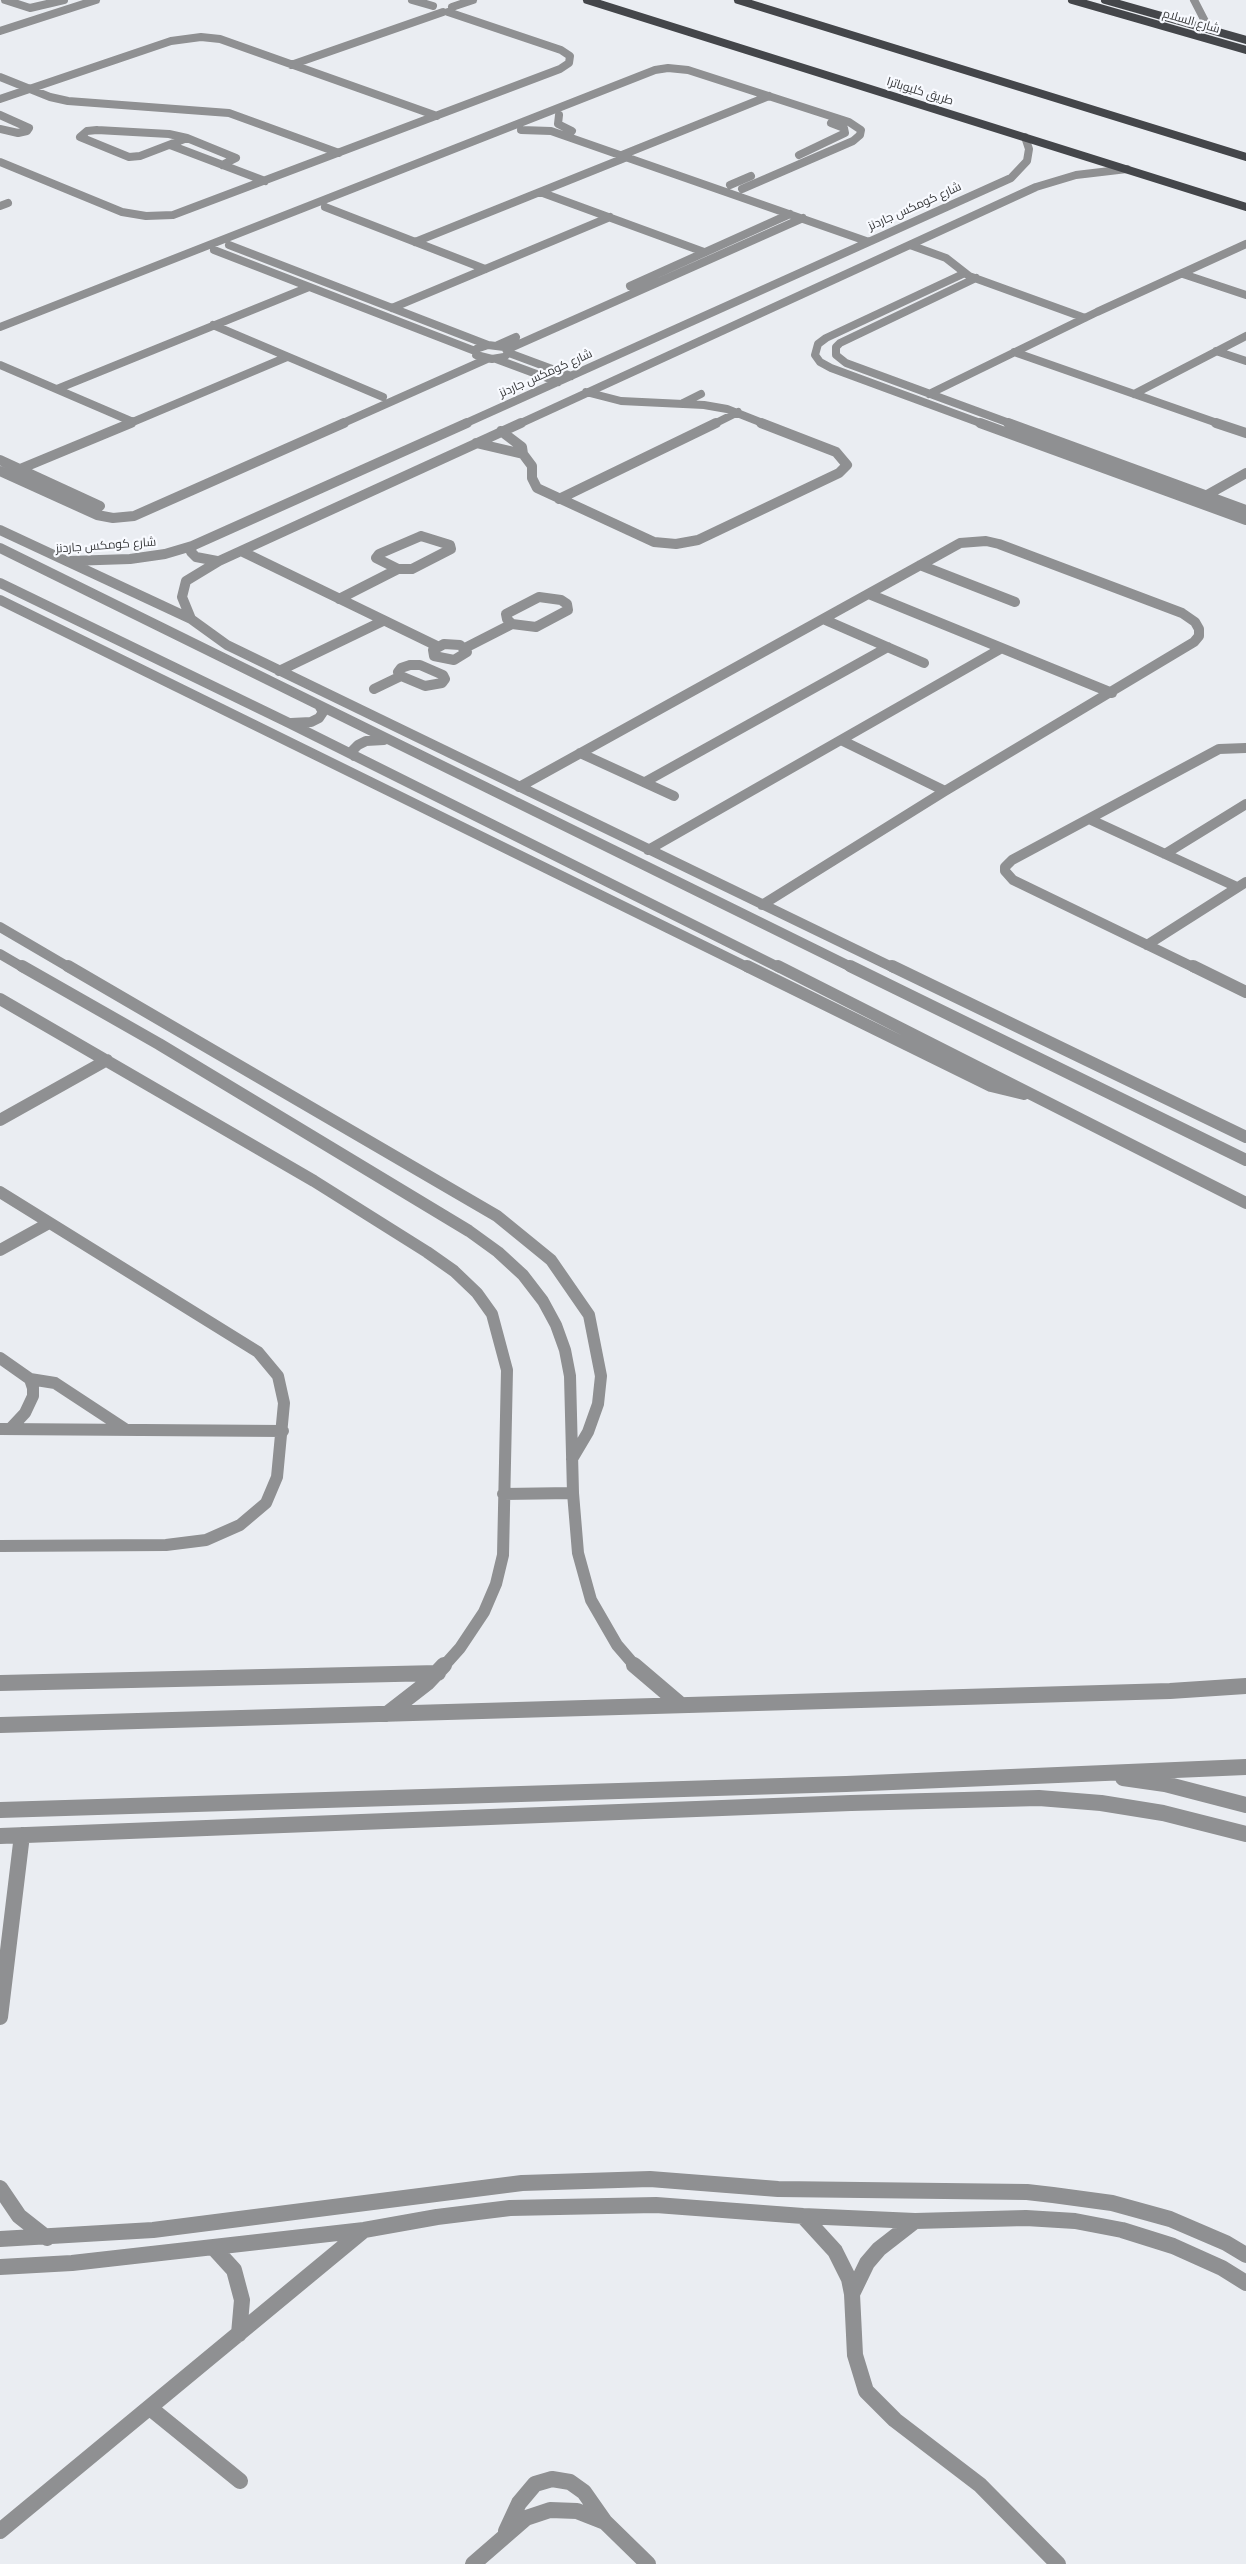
<!DOCTYPE html>
<meta charset="utf-8">
<style>
body{margin:0}
canvas{display:block;background:#eaedf2}
</style>
<canvas width="1246" height="2564"></canvas>
<script>
const g = document.querySelector('canvas').getContext('2d');
g.lineJoin = 'round';
function poly(rows) {
  const path = new Path2D();
  for (const r of rows) {
    path.moveTo(r[0], r[1]);
    for (let i = 2; i < r.length; i += 2) path.lineTo(r[i], r[i + 1]);
  }
  return path;
}
function trace(path, color, width, dash) {
  g.strokeStyle = color;
  g.lineWidth = width;
  g.lineCap = dash ? 'butt' : 'round';
  g.setLineDash(dash || []);
  g.stroke(path);
}
function drawText(font, color, halo, rows, align = 'center') {
  g.font = font + ' Poppins,Cairo,sans-serif';
  g.lineWidth = 4.5;
  g.setLineDash([]);
  g.textBaseline = 'middle';
  g.strokeStyle = halo;
  g.fillStyle = color;
  for (const [text, x, y, turn = 0] of rows) {
    g.save();
    g.translate(x, y);
    g.rotate((+turn || 0) * Math.PI / 180);
    g.textAlign = isNaN(turn) ? turn : align;
    if (halo) g.strokeText(text, 0, 0);
    g.fillText(text, 0, 0);
    g.restore();
  }
}
const minorFar3 = poly([
 [5,0,30,8,64,0],
 [412,0,433,6],
 [1194,0,1209,29],
 [452,7,473,0],
 [0,31,96,0],
 [291,65,443,12],
 [0,77,50,97,68,101,229,113,339,153],
 [0,99,171,41,201,37,220,39,437,116],
 [0,115,29,128,27,131,18,133,0,129],
 [559,115,558,124,572,131],
 [97,130,169,134,187,138,140,156,129,157,80,137,87,131,97,130],
 [521,130,551,131,869,242],
 [187,138,236,158,222,165],
 [170,145,265,181],
 [622,155,769,96],
 [799,155,845,133,844,128,831,123],
 [0,162,122,212,146,216,173,215,560,69,569,63,570,56,561,50,448,12],
 [730,185,751,176],
 [540,192,704,252],
 [0,206,8,203],
 [325,207,485,269],
 [415,242,627,157],
 [229,245,488,345],
 [910,245,946,258,969,276,1085,318],
 [214,250,475,351],
 [965,273,826,338,818,344,815,355,820,362,831,368,983,424],
 [1183,274,1246,295],
 [976,278,840,343,836,347,836,355,846,363,1012,424],
 [630,286,790,214],
 [392,308,610,217],
 [213,325,383,397],
 [0,327,655,70,668,68,688,70,849,122,861,130,860,135,853,141,742,189],
 [488,345,504,347,509,353,504,357,492,359,476,355,476,349,488,345],
 [498,345,516,337],
 [508,349,803,218],
 [1216,351,1246,361],
 [1014,352,1220,424],
 [509,353,571,376],
 [496,359,558,382],
 [0,365,133,422],
 [57,389,309,287],
 [586,392,621,401,704,405,727,409,765,424],
 [929,394,1097,312,1246,244],
 [1134,394,1246,336],
 [683,403,701,394],
 [128,424,287,357],
 [341,424,487,359],
 [464,424,1011,178,1027,161,1029,149,1025,137],
 [519,424,1036,187,1076,175,1127,169],
 [714,424,738,412]
]);
const minorFar2 = poly([
 [980,423,1246,520],
 [1008,423,1246,510],
 [1216,423,1246,433],
 [501,431,522,447,523,454,532,466,532,478,537,488,654,542,676,544,698,540,839,473,847,465,836,452,761,423],
 [476,443,523,454],
 [0,460,100,506],
 [20,469,131,423],
 [0,471,97,515,113,518,134,516,344,423],
 [1207,495,1246,473],
 [559,499,716,423],
 [0,530,191,619,227,645,894,968],
 [421,536,450,545,451,549,412,569,398,569,376,558,379,554,421,536],
 [192,546,191,552,196,557,217,561],
 [0,548,853,968],
 [241,551,437,646],
 [69,561,130,559,165,554,192,546,467,423],
 [920,565,1015,602],
 [0,583,289,723,780,968],
 [869,594,1112,693],
 [539,597,561,600,567,604,568,610,536,627,512,624,507,619,506,614,539,597],
 [339,599,398,569],
 [0,600,749,968],
 [191,619,182,597,186,581,219,561,521,423],
 [823,619,924,663],
 [444,644,460,645,467,652,454,660,434,656,433,650,444,644],
 [465,648,512,624],
 [410,665,420,665,443,675,445,679,442,683,425,686,401,676,398,672,401,668,410,665],
 [279,671,383,621],
 [374,689,401,676],
 [291,723,311,722,319,718,323,712,320,707],
 [841,740,945,791],
 [580,753,674,796],
 [354,756,353,750,358,745,366,741,384,740],
 [645,782,888,647],
 [519,787,960,543,986,541,999,544,1182,613,1195,622,1199,629,1199,636,1194,642,945,791,762,905],
 [1089,819,1237,887],
 [648,850,1002,648],
 [1165,854,1246,804],
 [0,927,70,968],
 [1147,945,1246,882],
 [0,954,24,968],
 [1195,968,1013,880,1005,871,1005,867,1012,860,1219,749,1246,748]
]);
const minorFar1 = poly([
 [22,966,159,1044,469,1231,498,1252,523,1275,543,1301,556,1325,565,1350,570,1376,573,1493,578,1553,591,1600,617,1645,636,1667],
 [68,966,497,1216,551,1260,589,1315,601,1376,598,1404,588,1432,572,1459],
 [747,966,991,1086,1024,1094],
 [778,966,1246,1203],
 [850,966,1246,1160],
 [892,966,1246,1137],
 [1193,966,1246,992],
 [0,999,314,1181,427,1252,454,1271,477,1293,492,1314,507,1370,503,1555,496,1584,484,1612,460,1648,443,1667],
 [0,1120,107,1060],
 [0,1192,258,1352,278,1376,284,1403,277,1477,266,1503,240,1525,206,1540,166,1545,0,1546],
 [0,1250,49,1223],
 [0,1358,30,1379,33,1388,33,1396,25,1413,10,1429],
 [30,1379,55,1383,125,1429],
 [0,1429,283,1431],
 [503,1494,573,1493]
]);
const minor = poly([
 [634,1665,681,1705],
 [0,1683,438,1673],
 [387,1714,427,1683,444,1665],
 [0,1725,1170,1691,1246,1686],
 [1123,1778,1165,1784,1246,1805],
 [0,1810,846,1784,1246,1767],
 [0,1836,851,1803,1039,1798,1101,1803,1163,1813,1246,1834],
 [0,2017,22,1835],
 [0,2188,19,2216,47,2238],
 [803,2216,835,2251,849,2279,852,2294,855,2355,866,2391,895,2420,980,2485,1058,2564],
 [0,2239,153,2230,522,2183,650,2179,778,2189,1027,2192,1053,2195,1112,2203,1170,2219,1226,2243,1246,2255],
 [213,2247,234,2270,242,2300,239,2334],
 [0,2267,72,2263,364,2230,437,2217,510,2208,656,2205,803,2216,915,2221,1026,2218,1075,2221,1122,2230,1173,2246,1222,2268,1246,2283],
 [852,2294,867,2263,879,2249,915,2221],
 [150,2408,240,2481],
 [0,2531,364,2230],
 [506,2531,519,2503,535,2484,552,2479,570,2482,584,2492,605,2522],
 [473,2564,526,2518,550,2510,577,2511,605,2522,648,2564]
]);
const major = poly([
 [587,0,1246,207],
 [738,0,1246,157],
 [1072,0,1246,50],
 [1105,0,1246,40]
]);
const farStreetnames = [
 ["شارع السلام",1191,22,16],
 ["طريق كليوباترا",920,92,17],
 ["شارع كومكس جاردنز",915,207,-24],
 ["شارع كومكس جاردنز",546,374,-24],
 ["شارع كومكس جاردنز",106,546,-4]
];
trace(minorFar3, '#8f9092', 8);
trace(minorFar2, '#8f9092', 10);
trace(minorFar1, '#8f9092', 12);
trace(minor, '#8f9092', 16);
trace(major, '#44464a', 8);
drawText('12px', '#37383a', '#f8faff', farStreetnames);
</script>
